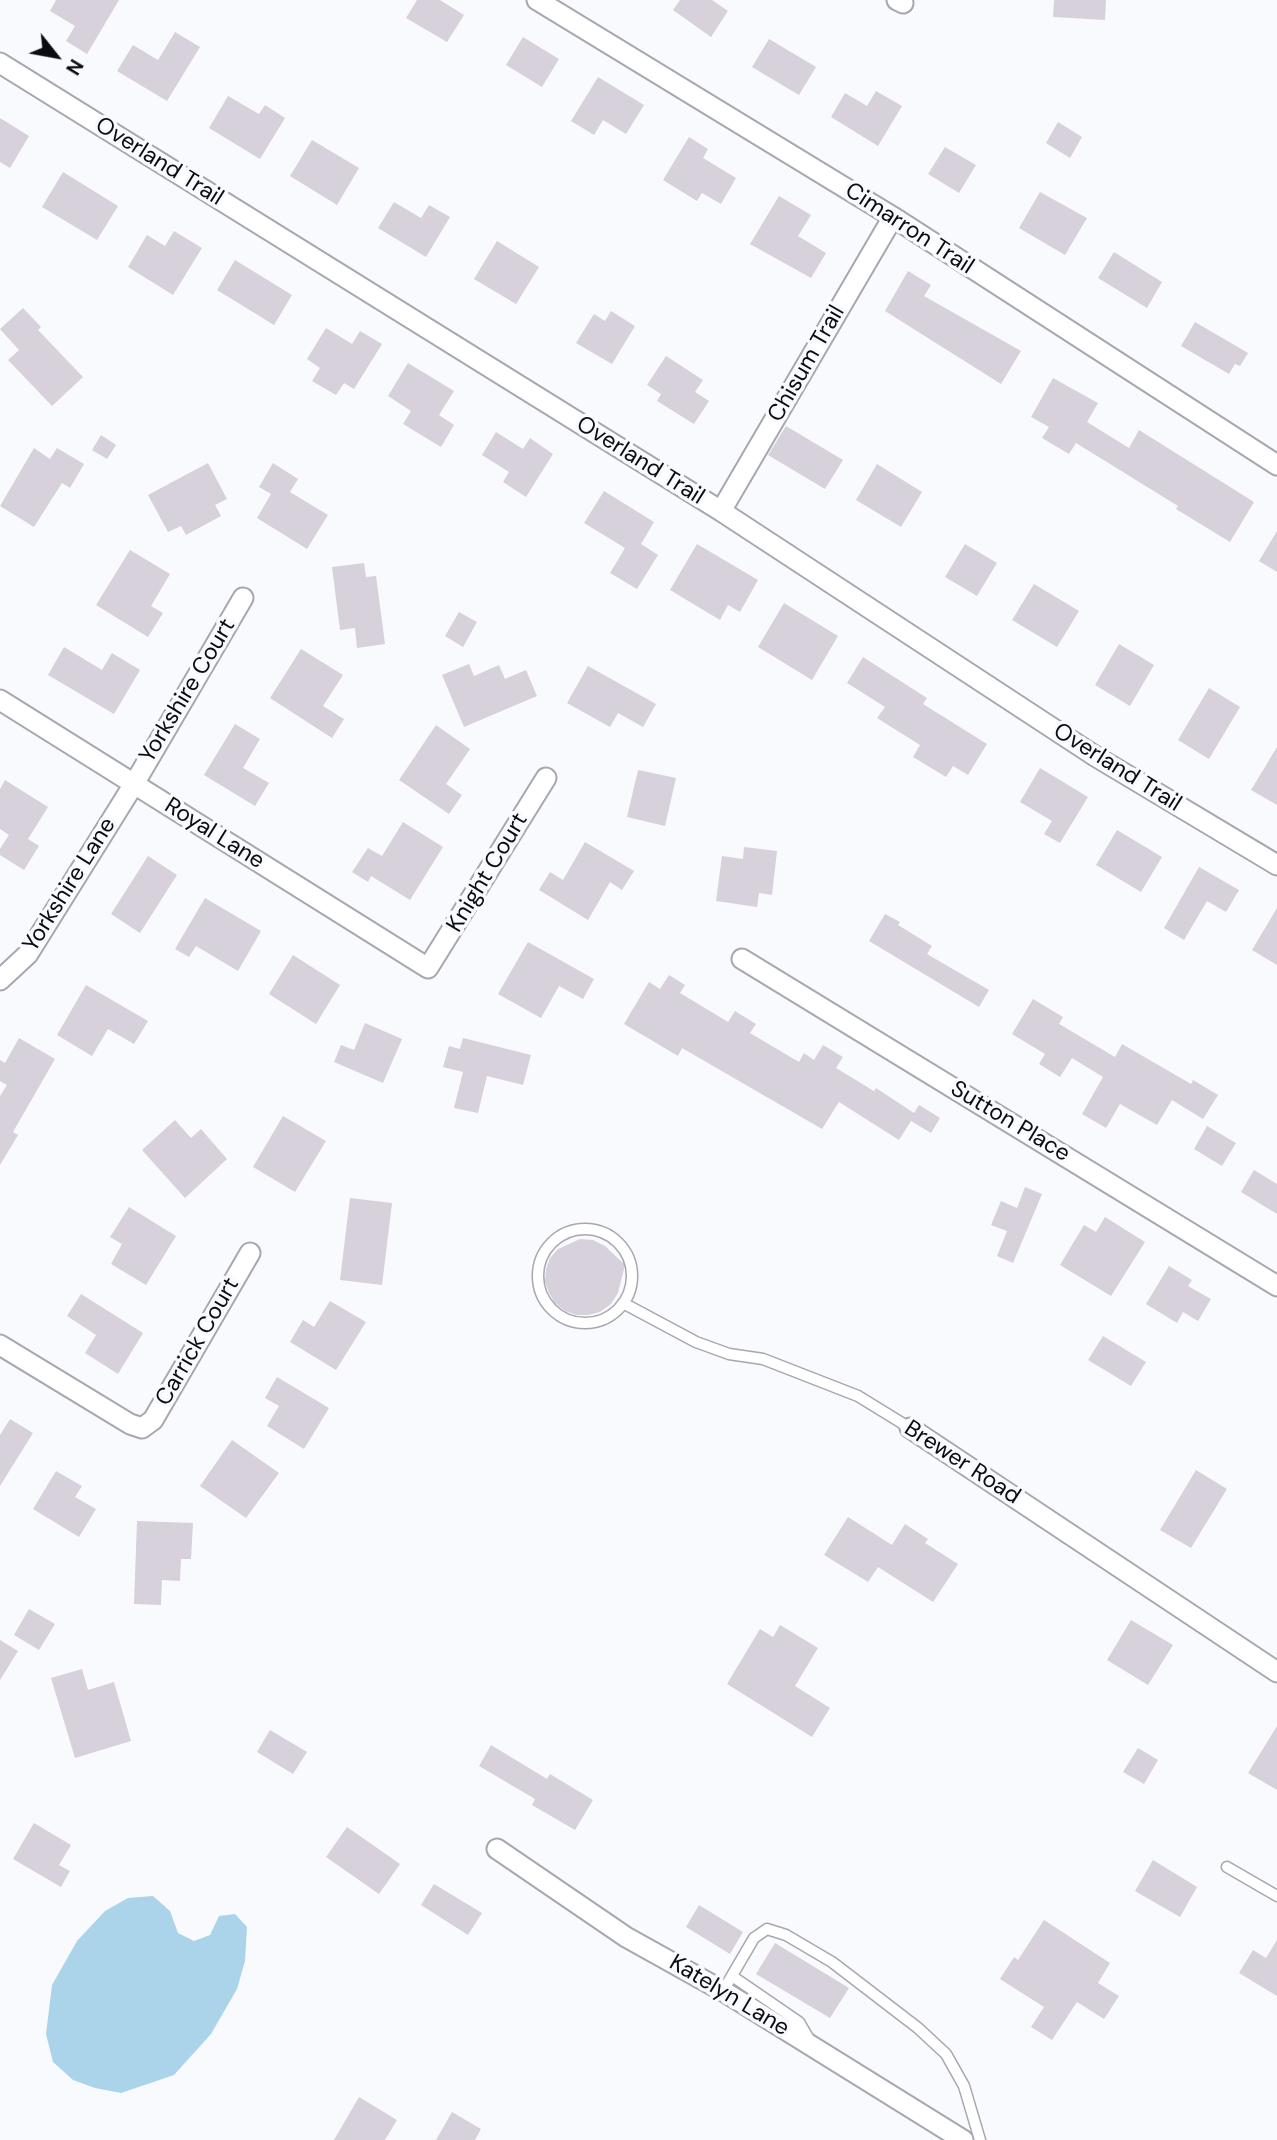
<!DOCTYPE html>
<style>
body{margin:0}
#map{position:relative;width:1277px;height:2140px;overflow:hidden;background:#f9fafe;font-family:"DM Sans",sans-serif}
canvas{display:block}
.north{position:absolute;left:21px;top:21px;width:70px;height:70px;-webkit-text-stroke:5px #f9fafe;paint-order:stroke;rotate:121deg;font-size:19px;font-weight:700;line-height:28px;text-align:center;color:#0c0c10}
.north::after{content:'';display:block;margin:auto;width:24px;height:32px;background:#0c0c10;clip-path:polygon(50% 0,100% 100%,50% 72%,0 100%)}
</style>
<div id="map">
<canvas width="1277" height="2140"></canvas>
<div class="north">N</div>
</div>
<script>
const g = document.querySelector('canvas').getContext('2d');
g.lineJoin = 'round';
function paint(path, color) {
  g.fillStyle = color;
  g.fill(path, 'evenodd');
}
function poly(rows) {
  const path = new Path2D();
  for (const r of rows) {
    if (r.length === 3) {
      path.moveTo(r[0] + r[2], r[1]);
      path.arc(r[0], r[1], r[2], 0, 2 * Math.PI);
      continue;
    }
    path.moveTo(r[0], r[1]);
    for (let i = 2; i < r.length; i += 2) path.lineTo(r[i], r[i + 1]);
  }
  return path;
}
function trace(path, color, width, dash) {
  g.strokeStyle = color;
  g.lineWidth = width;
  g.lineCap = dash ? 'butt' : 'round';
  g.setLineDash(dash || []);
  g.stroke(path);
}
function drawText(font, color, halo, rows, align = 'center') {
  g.font = font + ' "DM Sans",sans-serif';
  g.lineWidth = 7;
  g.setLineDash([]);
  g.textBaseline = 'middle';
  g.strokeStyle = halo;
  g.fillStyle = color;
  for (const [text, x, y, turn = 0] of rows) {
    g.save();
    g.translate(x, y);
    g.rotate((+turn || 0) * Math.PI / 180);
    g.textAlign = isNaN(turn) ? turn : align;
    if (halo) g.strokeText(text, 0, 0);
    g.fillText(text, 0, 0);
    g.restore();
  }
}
const water = poly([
 [153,1896,170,1911,178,1933,194,1941,210,1935,219,1916,235,1914,247,1927,245,1961,237,1989,211,2034,174,2075,121,2093,95,2088,73,2080,53,2062,46,2034,52,1985,77,1941,105,1911,128,1898]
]);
const building = poly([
 [56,0,119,0,87,54,66,41,75,26,50,11],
 [417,0,440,0,464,15,447,42,406,18],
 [680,0,712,0,728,11,711,37,673,10],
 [1054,0,1106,0,1105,20,1053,17],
 [175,32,200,47,167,101,117,71,133,45,158,60],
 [523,37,559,59,542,87,506,65],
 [769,39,816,67,799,95,752,67],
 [598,77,644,105,626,134,603,120,594,135,571,121],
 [876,91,902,106,878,146,831,117,845,93,867,106],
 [228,96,259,114,265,105,285,118,260,159,209,128],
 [0,118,29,136,10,168,0,162],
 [1058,122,1082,137,1070,158,1046,143],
 [689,137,708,149,703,158,736,178,721,204,702,193,697,201,663,180],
 [312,140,359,168,337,205,290,176],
 [945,147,976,165,959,193,928,174],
 [63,172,118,206,97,240,42,207],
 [1040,192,1087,218,1065,255,1019,228],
 [779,196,811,215,798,236,826,253,811,278,750,244],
 [394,202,421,218,429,205,450,217,426,257,378,228],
 [174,231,202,248,173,295,128,267,147,235,165,246],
 [497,241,539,267,516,304,474,279],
 [1114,252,1162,282,1147,308,1098,278],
 [235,260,292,295,274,325,217,290],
 [908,271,931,285,924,296,1021,351,1001,384,885,311],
 [23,308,41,327,38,330,83,377,52,406,8,360,19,350,0,329],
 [611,311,635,326,612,364,576,343,594,314,605,321],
 [1195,322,1248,353,1240,366,1235,364,1229,374,1181,346],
 [326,328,352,344,360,331,382,344,354,389,344,383,336,395,312,381,320,368,307,359],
 [666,356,703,380,695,392,709,401,694,424,657,401,661,394,647,385],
 [408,363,454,391,439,415,454,425,441,447,403,424,411,411,388,396],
 [1053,378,1098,403,1087,422,1129,448,1139,430,1254,502,1230,542,1176,509,1178,506,1076,443,1069,454,1042,438,1049,427,1031,417],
 [786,426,843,460,825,489,768,455],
 [496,432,523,449,530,438,553,454,526,497,503,482,509,472,482,455],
 [101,435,116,445,107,459,92,450],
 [34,448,50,459,57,448,84,464,70,488,62,483,34,527,0,506],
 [208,463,227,499,215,505,221,516,186,535,181,526,168,532,148,495],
 [273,463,298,479,290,492,328,515,307,549,257,518,271,494,259,487],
 [877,464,922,492,901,527,856,500],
 [604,491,654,522,641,544,658,555,637,589,610,573,625,548,584,523],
 [1277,531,1277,572,1259,561],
 [697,544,758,580,740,612,728,605,720,620,670,590],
 [965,544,997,563,977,596,945,577],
 [130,550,170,574,151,606,163,613,148,637,96,605],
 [364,563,366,577,376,576,385,644,357,648,355,628,340,630,332,567],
 [1034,584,1079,611,1057,647,1012,620],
 [784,603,838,636,812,680,758,647],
 [459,612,477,622,463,647,445,636],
 [1119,644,1154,665,1130,706,1095,685],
 [64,647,102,670,112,653,140,670,114,714,48,675],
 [301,649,343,675,323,706,344,719,332,738,270,698],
 [863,657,927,698,923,704,987,744,968,775,953,766,946,777,913,757,920,745,877,718,885,707,847,683],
 [469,664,474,676,499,665,505,679,526,670,537,696,464,727,442,675],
 [588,666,656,704,643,727,618,713,610,727,567,703],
 [1209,688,1240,707,1209,759,1178,740],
 [235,724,260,739,243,768,269,783,255,806,204,775],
 [436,725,470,749,446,784,462,795,449,814,399,780],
 [1277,747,1277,805,1251,790],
 [1040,768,1088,797,1060,843,1044,834,1052,821,1020,802],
 [638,770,676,778,665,826,627,817],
 [5,780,48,807,28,839,39,846,24,870,0,855,0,849,9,835,0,829,0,789],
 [403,822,443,847,410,900,371,876,368,882,352,872,368,848,382,856],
 [1117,830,1162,857,1141,892,1096,865],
 [585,842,634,871,622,890,610,882,588,920,539,890,550,872,563,880],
 [744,847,777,851,772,895,759,893,757,907,716,901,722,856,743,859],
 [148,856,177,875,140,933,111,914],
 [1199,867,1239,890,1226,912,1207,901,1184,940,1164,928],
 [205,898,261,931,238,971,196,946,189,957,175,949],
 [1277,908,1277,965,1252,950],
 [885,914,900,922,898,925,932,946,927,954,989,990,979,1007,869,941],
 [528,942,594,979,583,999,559,986,541,1018,498,994],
 [293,955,340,985,316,1024,269,994],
 [669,975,685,985,680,993,728,1022,735,1011,756,1024,750,1033,799,1062,804,1053,814,1060,823,1045,843,1057,836,1068,874,1091,876,1088,914,1113,919,1105,940,1118,931,1133,911,1121,899,1140,839,1102,822,1129,682,1048,678,1056,624,1024,649,982,660,989],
 [86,985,148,1021,134,1044,108,1029,92,1056,57,1035],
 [1033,999,1063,1017,1059,1024,1115,1057,1122,1044,1191,1084,1193,1080,1218,1095,1203,1119,1172,1100,1157,1125,1120,1104,1106,1128,1082,1114,1103,1077,1072,1058,1060,1077,1039,1064,1045,1054,1012,1034],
 [365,1023,402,1039,383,1083,334,1062,341,1045,354,1050],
 [19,1038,55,1059,13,1132,18,1135,0,1165,0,1096,7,1085,0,1081,0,1060,5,1063],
 [463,1038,531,1055,523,1085,487,1076,478,1113,454,1108,463,1072,443,1067,449,1046,460,1049],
 [283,1116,326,1141,295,1192,253,1167],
 [175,1120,191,1138,201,1129,227,1159,185,1198,142,1150],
 [1207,1126,1236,1143,1222,1166,1194,1149],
 [1254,1170,1277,1184,1277,1214,1241,1192],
 [1025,1187,1042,1194,1013,1263,997,1256,1007,1231,991,1225,1001,1201,1017,1208],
 [350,1198,392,1203,382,1285,340,1280],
 [129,1207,176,1236,146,1285,111,1264,122,1244,110,1237],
 [1105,1217,1145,1242,1111,1296,1060,1265,1084,1225,1096,1232],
 [580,1239,593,1240,605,1246,625,1265,618,1293,611,1304,600,1312,588,1315,576,1315,565,1311,555,1303,549,1293,545,1282,546,1269,550,1258,558,1249],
 [1169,1266,1192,1280,1188,1286,1211,1299,1198,1321,1183,1312,1177,1323,1146,1304],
 [81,1294,143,1333,118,1374,85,1353,96,1335,67,1316],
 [330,1301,366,1322,336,1370,290,1342,303,1320,314,1327],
 [1103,1336,1146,1362,1131,1386,1088,1360],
 [277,1377,329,1408,304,1449,267,1426,279,1406,265,1398],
 [10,1419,33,1433,0,1486,0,1435],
 [232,1440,279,1473,246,1518,200,1486],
 [1196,1470,1227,1489,1191,1548,1160,1530],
 [56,1471,82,1486,75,1497,96,1509,79,1537,33,1509],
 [848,1517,892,1545,905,1524,928,1539,925,1543,958,1564,933,1602,878,1567,868,1582,824,1555],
 [137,1521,193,1523,191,1559,181,1559,180,1581,162,1580,161,1605,134,1604],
 [29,1609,55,1624,39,1650,14,1635],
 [1131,1620,1173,1645,1148,1685,1107,1660],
 [780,1625,818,1648,795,1686,830,1708,812,1737,727,1684,760,1629,773,1637],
 [0,1640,18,1651,0,1680],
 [82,1669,88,1690,114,1682,131,1741,75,1758,51,1678],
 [1277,1726,1277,1790,1248,1773],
 [270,1730,307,1752,293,1774,257,1752],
 [491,1745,547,1779,550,1774,593,1800,575,1830,532,1805,535,1799,479,1766],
 [1138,1748,1158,1760,1144,1784,1123,1772],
 [34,1823,71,1845,59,1865,70,1871,61,1887,13,1859],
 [347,1827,400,1864,379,1894,326,1857],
 [1153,1860,1197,1887,1180,1917,1135,1891],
 [434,1884,482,1913,468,1935,421,1905],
 [699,1905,743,1932,730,1954,686,1927],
 [1044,1920,1110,1963,1098,1983,1119,1996,1104,2019,1077,2002,1052,2040,1031,2027,1044,2007,1000,1979,1014,1957,1018,1960],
 [1277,1940,1277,1996,1239,1973,1253,1950,1266,1958],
 [775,1943,849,1988,830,2018,756,1974],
 [359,2097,397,2120,385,2140,334,2140],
 [452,2112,481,2129,475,2140,436,2140]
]);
const service = poly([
 [585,1276,47],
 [623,1303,696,1342,729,1354,763,1359,858,1396,910,1428],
 [1227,1867,1277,1896],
 [732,1976,799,2022,810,2041],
 [723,1991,754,1938,767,1929,786,1935,832,1962,918,2028,946,2054,964,2086,980,2140]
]);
const minor = poly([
 [537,0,893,217,1277,465],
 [897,0,903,3],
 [0,63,721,511,1095,756,1277,865],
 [721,511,893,217],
 [0,700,428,968,546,778],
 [742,959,1277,1286],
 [0,980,28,954,134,784,243,598],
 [0,1345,130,1424,142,1428,153,1420,250,1253],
 [910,1428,1277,1672],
 [497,1849,626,1937,723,1991,963,2140]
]);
const streetNames = [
 ["Overland Trail",159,162,32],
 ["Cimarron Trail",909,229,33],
 ["Chisum Trail",807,364,-60],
 ["Overland Trail",640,461,32],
 ["Yorkshire Court",188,691,-59],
 ["Overland Trail",1117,768,32],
 ["Royal Lane",214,834,32],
 ["Knight Court",488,873,-59],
 ["Yorkshire Lane",70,885,-58],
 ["Sutton Place",1010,1122,31],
 ["Carrick Court",198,1342,-60],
 ["Brewer Road",962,1463,33],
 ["Katelyn Lane",729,1996,31]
];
paint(water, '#abd4ea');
paint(building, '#d6d1da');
trace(service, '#a6a7b1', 13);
trace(minor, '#a6a7b1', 23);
trace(service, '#fff', 10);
trace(minor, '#fff', 19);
drawText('23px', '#0c0c10', '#f9fafe', streetNames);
</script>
